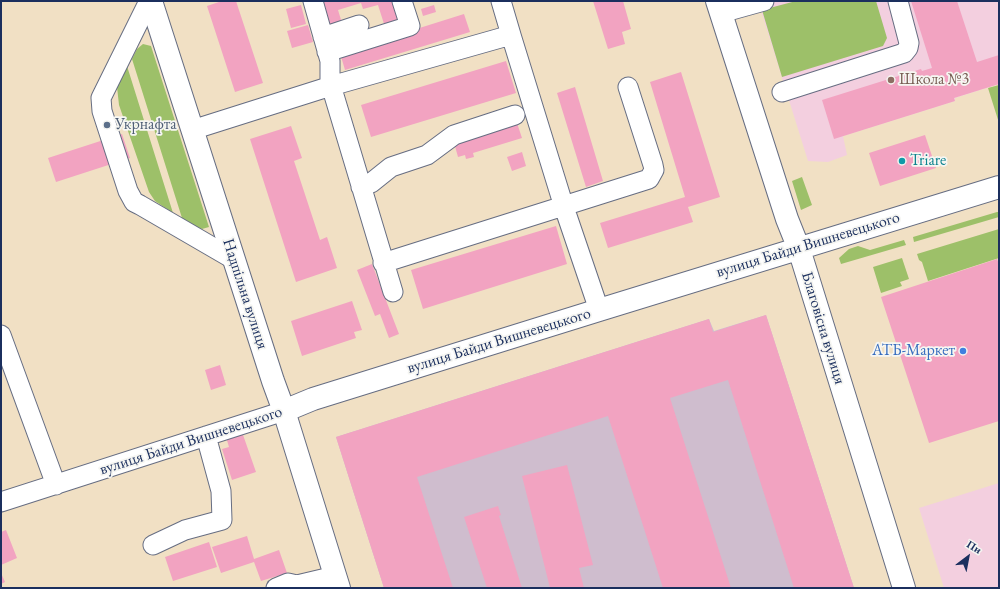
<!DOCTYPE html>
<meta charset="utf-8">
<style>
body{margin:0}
#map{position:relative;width:1000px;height:589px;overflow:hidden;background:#f1e0c4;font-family:"EB Garamond",serif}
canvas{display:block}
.frame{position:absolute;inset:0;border:2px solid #1b2f5e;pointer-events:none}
.north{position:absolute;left:948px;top:537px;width:40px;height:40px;-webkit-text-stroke:3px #f6f6f2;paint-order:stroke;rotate:32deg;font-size:11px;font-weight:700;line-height:16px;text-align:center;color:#1b2f5e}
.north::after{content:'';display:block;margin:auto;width:14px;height:18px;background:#1b2f5e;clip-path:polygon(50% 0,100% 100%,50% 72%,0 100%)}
</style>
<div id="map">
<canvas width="1000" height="589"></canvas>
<div class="frame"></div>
<div class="north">Пн</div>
</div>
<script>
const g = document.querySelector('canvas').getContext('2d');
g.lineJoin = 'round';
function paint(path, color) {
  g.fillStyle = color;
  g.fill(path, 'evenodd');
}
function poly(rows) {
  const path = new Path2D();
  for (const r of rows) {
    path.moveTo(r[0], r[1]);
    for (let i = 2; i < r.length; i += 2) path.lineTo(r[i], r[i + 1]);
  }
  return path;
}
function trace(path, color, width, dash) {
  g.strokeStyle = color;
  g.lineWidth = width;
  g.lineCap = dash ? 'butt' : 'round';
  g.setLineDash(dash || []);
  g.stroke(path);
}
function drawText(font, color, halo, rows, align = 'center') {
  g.font = font + ' "EB Garamond",serif';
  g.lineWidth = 3.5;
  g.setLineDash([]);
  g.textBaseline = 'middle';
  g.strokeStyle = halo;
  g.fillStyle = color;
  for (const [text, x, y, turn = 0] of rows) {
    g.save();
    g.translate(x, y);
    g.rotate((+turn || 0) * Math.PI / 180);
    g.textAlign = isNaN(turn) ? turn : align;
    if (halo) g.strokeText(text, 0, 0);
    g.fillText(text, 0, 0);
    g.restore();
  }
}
const built = poly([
 [758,1,999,1,999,84,955,98,955,101,843,136,847,155,828,162,808,161],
 [999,483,999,588,944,588,919,508]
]);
const industrial = poly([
 [766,315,854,588,384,588,336,437,709,319,714,331]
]);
const green = poly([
 [796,1,876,1,887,38,883,46,782,77,762,10],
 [143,44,151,46,209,227,202,229,197,227,182,218,132,59,137,49],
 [127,66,173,213,155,201,149,192,119,105,117,87],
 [999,85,999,123,988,88],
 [802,177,812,205,801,210,792,181],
 [997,212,999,212,999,217,914,242,913,237],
 [999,229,999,258,928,281,922,262,919,260,917,254],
 [904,240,906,245,841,264,839,258,849,249,858,246,870,250],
 [902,258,909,279,900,282,902,286,881,293,873,267]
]);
const building = poly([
 [222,1,236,1,263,83,235,92,207,6],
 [320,1,393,1,399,22,385,27,378,5,363,9,361,3,338,10,342,23,328,27],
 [593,1,623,1,631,29,622,32,625,44,608,49],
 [911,1,957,1,977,62,999,55,999,84,954,98,955,101,834,139,822,100,921,69,922,71,932,68],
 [301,5,306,24,291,28,286,9],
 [434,5,436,12,423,16,421,9],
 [464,14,470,32,345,70,340,53],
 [308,25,313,42,292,48,287,31],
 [506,61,516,93,371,137,361,105],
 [681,72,720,197,688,207,693,222,608,248,600,223,685,197,650,82],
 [575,87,603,181,586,187,557,93],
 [516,120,522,138,473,153,474,157,466,159,465,155,458,157,453,139],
 [291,126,302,158,294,161,320,240,327,237,337,268,296,282,250,139],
 [122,134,130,158,56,182,48,158],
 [925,135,936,168,880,186,869,153],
 [522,152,526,166,512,171,507,157],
 [556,226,567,264,423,309,411,270],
 [997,259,999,264,999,421,929,443,881,297],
 [372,264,399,334,389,338,380,314,375,316,357,270],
 [352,301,362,330,354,332,356,338,302,356,291,321],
 [766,315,854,588,794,588,728,380,670,398,731,588,663,588,608,416,417,477,453,588,384,588,336,437,709,319,713,332],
 [220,365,226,385,211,390,205,370],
 [242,432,256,472,232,480,222,449,229,447,226,437],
 [567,465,593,565,579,568,584,588,550,588,522,476],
 [498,506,501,515,499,516,522,588,487,588,464,517],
 [6,530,17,558,1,565,1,532],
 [247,536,254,559,279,550,287,573,261,581,254,562,221,573,212,547],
 [209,542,217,567,173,581,165,557],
 [1,573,5,582,1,584]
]);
const minor = poly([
 [149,1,101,98,102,111,128,191,134,202,140,205,233,259],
 [313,1,330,61,330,82,393,292],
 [501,1,511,35],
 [721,13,764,1],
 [323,37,359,25],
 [327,52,410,26,402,1],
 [782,92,904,53,908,48,909,43,898,1],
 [192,130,331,86,511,35,564,207,599,310],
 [361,187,371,183,391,167,427,155,454,135,515,115],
 [383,263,649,179,654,170,653,165,628,87],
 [1,335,56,485],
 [1,502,284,411],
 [153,545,185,530,222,520,221,491,206,436],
 [276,588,288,583,297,585,335,576]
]);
const major = poly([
 [151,1,273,381,284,411,339,588],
 [717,1,787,219,799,249,904,588],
 [284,411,313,399,599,310,999,187]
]);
const markers = [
 [891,80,4,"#8d6e63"],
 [107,125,4,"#5c6f8a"],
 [902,161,4,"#0f9aa8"],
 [963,351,4,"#3f7fe0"]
];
const educationNames = [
 ["Школа №3",899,80]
];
const serviceNames = [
 ["Укрнафта",115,125]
];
const cultureNames = [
 ["Triare",910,161]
];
const streetNames = [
 ["вулиця Байди Вишневецького",808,245,-17],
 ["Надпільна вулиця",245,294,72],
 ["Благовісна вулиця",823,328,73],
 ["вулиця Байди Вишневецького",499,341,-17],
 ["вулиця Байди Вишневецького",191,441,-18]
];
const shopNames = [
 ["АТБ-Маркет",955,351]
];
paint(built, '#f3cfdf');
paint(industrial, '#cfbdce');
paint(green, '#9dc069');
paint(building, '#f2a3c1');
trace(minor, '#666d82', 21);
trace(major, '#666d82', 24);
trace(minor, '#fff', 19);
trace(major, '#fff', 22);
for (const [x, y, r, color] of markers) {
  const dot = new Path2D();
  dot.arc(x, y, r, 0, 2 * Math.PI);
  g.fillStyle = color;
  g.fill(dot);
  trace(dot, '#f6f6f2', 1.5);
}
drawText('16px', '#785e54', '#f6f6f2', educationNames, 'left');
drawText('16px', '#4e5e75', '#f6f6f2', serviceNames, 'left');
drawText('16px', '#0d838f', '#f6f6f2', cultureNames, 'left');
drawText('16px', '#1b2f5e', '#f6f6f2', streetNames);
drawText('16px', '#366cbe', '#f6f6f2', shopNames, 'right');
</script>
